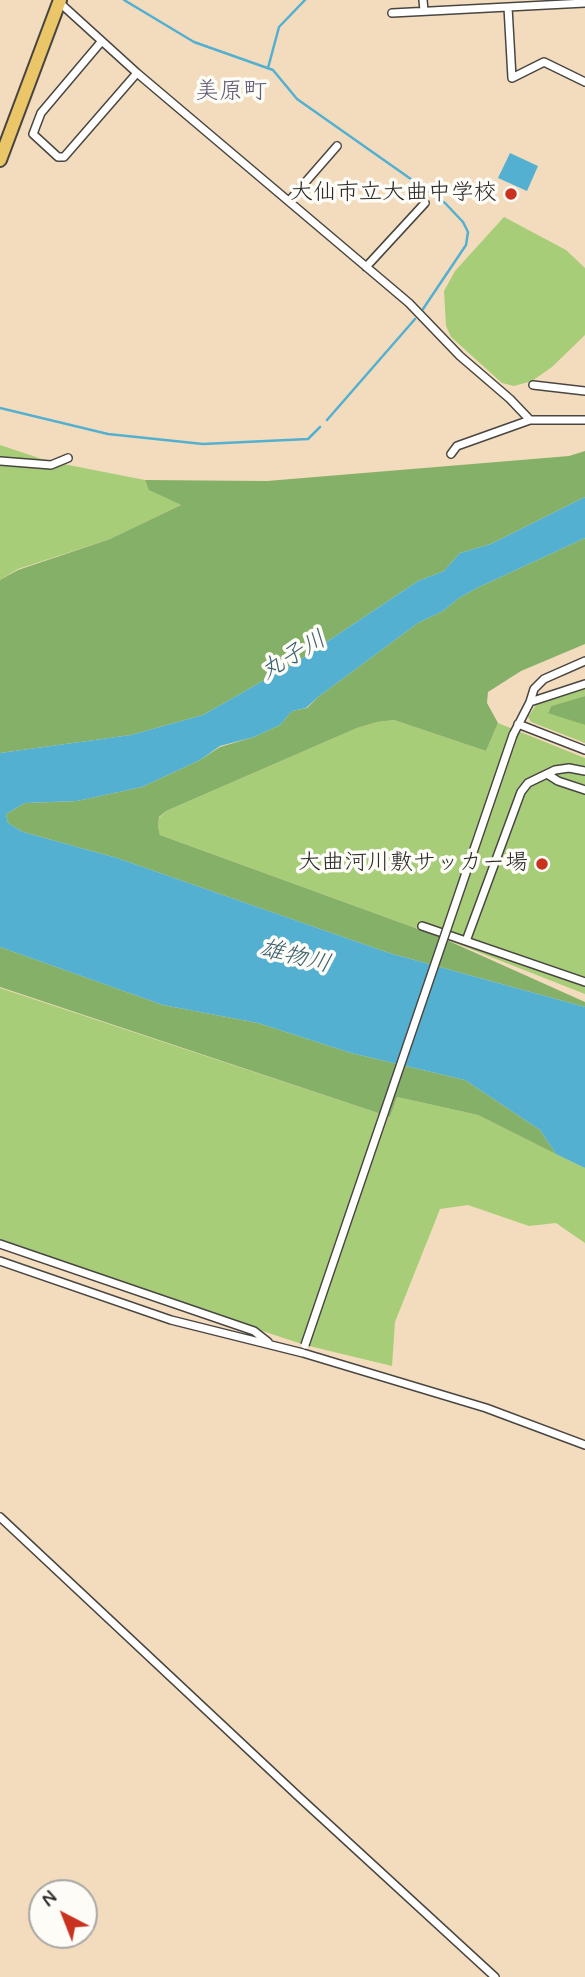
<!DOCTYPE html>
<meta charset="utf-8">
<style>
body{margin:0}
#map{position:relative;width:585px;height:1977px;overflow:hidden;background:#f3dcbd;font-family:Mynerve,sans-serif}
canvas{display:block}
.north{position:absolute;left:28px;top:1879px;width:70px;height:70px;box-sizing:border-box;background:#fdfcf7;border:2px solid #a9a8a5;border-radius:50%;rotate:318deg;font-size:19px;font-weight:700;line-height:28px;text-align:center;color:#2b2b2b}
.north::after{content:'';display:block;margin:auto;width:24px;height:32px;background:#c8321e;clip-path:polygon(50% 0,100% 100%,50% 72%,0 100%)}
</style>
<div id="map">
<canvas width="585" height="1977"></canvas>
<div class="north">N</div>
</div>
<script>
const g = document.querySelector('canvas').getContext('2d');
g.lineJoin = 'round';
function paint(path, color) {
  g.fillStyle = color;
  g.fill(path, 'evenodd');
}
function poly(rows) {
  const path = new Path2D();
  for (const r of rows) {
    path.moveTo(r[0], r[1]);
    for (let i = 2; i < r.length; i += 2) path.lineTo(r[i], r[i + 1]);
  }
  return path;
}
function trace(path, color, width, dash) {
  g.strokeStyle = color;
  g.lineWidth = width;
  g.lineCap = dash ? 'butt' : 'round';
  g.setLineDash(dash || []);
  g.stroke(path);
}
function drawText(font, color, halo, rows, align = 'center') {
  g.font = font + ' Mynerve,"Klee One",sans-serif';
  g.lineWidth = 7;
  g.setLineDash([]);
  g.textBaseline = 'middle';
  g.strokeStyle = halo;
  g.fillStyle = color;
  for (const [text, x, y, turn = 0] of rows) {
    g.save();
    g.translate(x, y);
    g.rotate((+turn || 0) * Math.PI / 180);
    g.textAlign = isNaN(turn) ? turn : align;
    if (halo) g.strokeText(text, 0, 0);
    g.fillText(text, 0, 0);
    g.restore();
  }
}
const green = poly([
 [504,217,566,250,585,268,585,335,552,367,532,381,514,386,502,383,451,337,446,326,444,291,455,271],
 [0,445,48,461,145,480,150,490,181,505,110,539,18,569,0,580],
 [585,687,585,696,551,706,548,712,585,725,585,743,531,722,528,717,536,705,562,694],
 [394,720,486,751,498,723,585,758,585,994,440,937,160,835,158,827,159,818,166,811,357,728,377,722],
 [0,988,390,1117,397,1097,478,1115,585,1168,585,1243,556,1223,529,1226,468,1205,440,1209,395,1322,392,1366,305,1345,104,1279,0,1239]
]);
const forest = poly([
 [585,451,585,497,491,544,460,553,444,571,418,581,298,661,203,715,131,735,0,753,0,580,18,570,110,539,181,505,149,490,145,480,267,481,569,456],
 [585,538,585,644,521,671,488,692,487,703,498,723,486,751,394,720,377,722,357,728,166,811,159,817,158,827,160,835,440,937,585,1002,585,1007,389,953,117,858,23,832,8,823,6,814,25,803,77,801,142,787,200,760,220,747,254,737,280,725,292,711,307,708,318,697,418,623,443,611,459,598,477,588],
 [585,696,585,725,548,713,551,706],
 [0,947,163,1005,258,1023,351,1053,465,1080,540,1130,556,1154,478,1115,397,1097,390,1117,0,987]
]);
const water = poly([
 [510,153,538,166,527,191,498,178],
 [585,497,585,538,477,588,459,598,443,611,418,623,318,697,306,708,292,711,280,725,254,737,220,746,200,760,142,787,77,801,25,803,6,814,8,823,23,832,117,858,389,953,585,1007,585,1168,556,1154,540,1130,465,1080,351,1053,258,1023,163,1005,0,947,0,753,131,735,203,715,298,661,418,581,444,571,460,553,491,544]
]);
const stream = poly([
 [124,0,194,42,273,70,297,99,445,203,463,222,468,232,466,245,423,309],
 [268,68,279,27,305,0],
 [0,408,108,434,203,444,308,439,320,427],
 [327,420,415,319]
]);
const minor = poly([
 [423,0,424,11],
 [60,3,137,73,409,303,460,356,510,399,530,420,585,420],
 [508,7,512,78,544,62,585,82],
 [392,13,585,3],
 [101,42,41,113,33,134,58,157,64,157,137,73],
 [289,201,337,146],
 [366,267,425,203],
 [533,385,585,391],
 [451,454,457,446,530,420],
 [0,461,51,465,68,458],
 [530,702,534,689,544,679,585,661],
 [518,724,585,750],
 [513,735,530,702,585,684],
 [547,774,558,781,585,790],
 [422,926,585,982],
 [466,941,521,792,528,783,555,770,569,768,585,771],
 [0,1244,254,1331,268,1342],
 [0,1261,171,1320,303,1353,486,1408,585,1445],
 [0,1517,299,1797,495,1977]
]);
const trunk = poly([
 [0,160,60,0]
]);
const minorBridge = poly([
 [305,1345,513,735]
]);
const markers = [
 [511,194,7,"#c8321e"],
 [542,864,7,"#c8321e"]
];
const poiNames = [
 ["大仙市立大曲中学校",497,194],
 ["大曲河川敷サッカー場",528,864]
];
const neighbourhoodNames = [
 ["美原町",231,93]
];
const waterNames = [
 ["丸子川",294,657,-31],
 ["雄物川",295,958,14]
];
paint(green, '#a7cd78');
paint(forest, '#85b068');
paint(water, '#53b0d1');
trace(stream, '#53b0d1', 2.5);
trace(minor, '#494641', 10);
trace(trunk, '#494641', 16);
trace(minor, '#fff', 7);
trace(trunk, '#ebc669', 12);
trace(minorBridge, '#494641', 10, []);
trace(minorBridge, '#fff', 7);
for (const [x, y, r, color] of markers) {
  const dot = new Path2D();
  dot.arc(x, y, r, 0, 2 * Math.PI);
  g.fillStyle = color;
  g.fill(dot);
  trace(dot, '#fdfcf7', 2.5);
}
drawText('23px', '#2b2b2b', '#fdfcf7', poiNames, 'right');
drawText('24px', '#605b74', '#fdfcf7', neighbourhoodNames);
drawText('italic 24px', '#3b606d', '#fdfcf7', waterNames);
</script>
